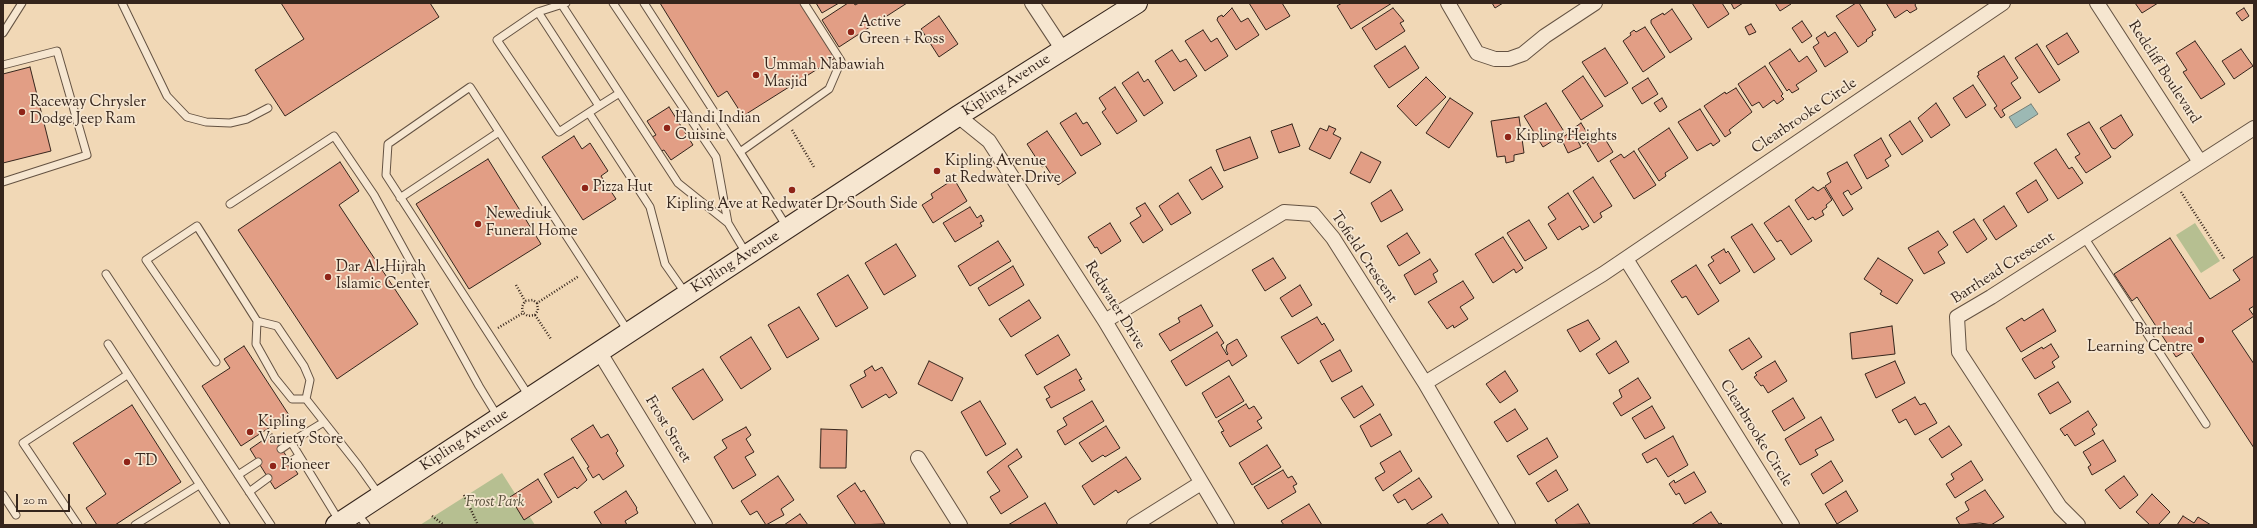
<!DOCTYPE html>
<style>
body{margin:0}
#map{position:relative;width:2257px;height:528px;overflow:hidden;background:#f1d8b6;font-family:"Sorts Mill Goudy",serif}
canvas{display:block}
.frame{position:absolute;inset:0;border:4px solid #35251c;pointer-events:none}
.scale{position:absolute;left:16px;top:494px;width:54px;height:18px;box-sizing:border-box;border:2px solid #35251c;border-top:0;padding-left:5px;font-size:12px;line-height:14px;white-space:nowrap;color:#35251c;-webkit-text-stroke:3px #f6e6d0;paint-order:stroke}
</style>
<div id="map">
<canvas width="2257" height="528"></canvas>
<div class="frame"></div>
<div class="scale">20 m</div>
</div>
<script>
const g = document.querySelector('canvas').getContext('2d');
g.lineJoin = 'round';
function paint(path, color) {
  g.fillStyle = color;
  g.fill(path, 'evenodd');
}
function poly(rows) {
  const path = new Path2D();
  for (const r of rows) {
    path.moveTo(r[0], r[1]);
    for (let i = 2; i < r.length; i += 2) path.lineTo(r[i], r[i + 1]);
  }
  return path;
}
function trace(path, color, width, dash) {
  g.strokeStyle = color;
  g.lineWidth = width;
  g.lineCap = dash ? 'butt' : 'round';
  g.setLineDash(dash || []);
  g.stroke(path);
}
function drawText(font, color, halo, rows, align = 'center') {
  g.font = font + ' "Sorts Mill Goudy",serif';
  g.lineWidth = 3.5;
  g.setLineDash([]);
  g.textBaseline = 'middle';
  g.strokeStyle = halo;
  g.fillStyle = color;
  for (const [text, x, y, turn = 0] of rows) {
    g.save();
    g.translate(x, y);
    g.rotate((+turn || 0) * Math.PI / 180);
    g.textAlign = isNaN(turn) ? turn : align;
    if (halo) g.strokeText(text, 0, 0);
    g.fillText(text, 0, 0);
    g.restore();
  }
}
const green = poly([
 [2195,223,2220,261,2201,273,2176,235],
 [502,473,535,525,420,525]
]);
const water = poly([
 [2031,104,2038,114,2016,128,2009,117,2031,104]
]);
const building = poly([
 [281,3,430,3,439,17,285,116,255,70,304,39,281,3],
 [660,3,800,3,835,58,743,116,727,91,718,97,660,3],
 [816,3,839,3,822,13,816,3],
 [848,3,854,3,855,5,859,3,907,3,839,47,822,20,848,3],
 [1249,3,1282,3,1290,16,1266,30,1249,3],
 [1342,3,1392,3,1351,29,1337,6,1342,3],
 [1492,3,1503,3,1495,8,1492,3],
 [1692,3,1722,3,1729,14,1708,28,1692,3],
 [1731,3,1743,3,1734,9,1731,3],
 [1775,3,1790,3,1791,4,1780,11,1775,3],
 [1856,3,1859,3,1876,30,1872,32,1873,35,1866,40,1867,41,1858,47,1836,16,1856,3],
 [1886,3,1916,3,1915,5,1917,9,1910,13,1907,10,1895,18,1886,3],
 [2135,3,2158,3,2142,13,2135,3],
 [1232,8,1241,22,1248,18,1259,35,1236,50,1217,20,1218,17,1222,15,1223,17,1232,8],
 [1393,8,1404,21,1400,23,1405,31,1376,50,1362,28,1393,8],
 [2244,8,2249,16,2242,21,2236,13,2244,8],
 [1672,9,1692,39,1670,53,1651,23,1651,20,1663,13,1664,15,1672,9],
 [939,16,958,44,939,57,921,29,939,16],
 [1802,21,1812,36,1802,43,1792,28,1802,21],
 [1751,24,1756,32,1749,35,1745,27,1751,24],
 [1645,27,1665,57,1643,72,1623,41,1631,35,1630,33,1634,30,1636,32,1645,27],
 [1203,30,1211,42,1217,38,1228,56,1205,71,1185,41,1203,30],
 [1825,32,1828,37,1835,32,1848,52,1825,67,1813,47,1819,43,1816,38,1825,32],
 [2067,33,2079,52,2058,65,2046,46,2067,33],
 [2195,41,2225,84,2201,99,2183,72,2187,70,2176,53,2195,41],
 [2037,44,2060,80,2039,93,2015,58,2037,44],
 [1405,46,1419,68,1389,88,1374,66,1405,46],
 [1605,48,1628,83,1605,97,1582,62,1605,48],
 [1790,49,1799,62,1807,56,1817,71,1796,85,1799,89,1792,93,1789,89,1787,91,1769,63,1790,49],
 [2241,49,2253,66,2234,79,2222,61,2241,49],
 [1172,50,1180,62,1186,59,1197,76,1174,91,1155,61,1172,50],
 [2004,56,2018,78,2011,83,2021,98,2002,110,2005,115,2001,118,1994,108,1997,106,1977,76,1979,75,1978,72,2004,56],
 [1765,66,1783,94,1781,96,1784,99,1777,104,1774,100,1763,108,1759,102,1752,106,1738,84,1765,66],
 [30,67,51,151,3,163,3,74,30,67],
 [1138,72,1144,82,1148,79,1163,103,1144,116,1122,83,1138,72],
 [1583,76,1603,106,1581,120,1562,91,1583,76],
 [1426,77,1446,97,1416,126,1397,106,1426,77],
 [1648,78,1658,94,1642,104,1632,88,1648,78],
 [1973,85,1986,105,1966,118,1953,98,1973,85],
 [1115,87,1137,121,1117,134,1102,112,1106,109,1099,98,1115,87],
 [1736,88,1752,112,1729,130,1731,133,1725,137,1704,106,1725,92,1726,94,1736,88],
 [1450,98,1473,113,1449,148,1426,133,1450,98],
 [1662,98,1667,107,1660,112,1654,103,1662,98],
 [1546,103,1565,133,1543,147,1524,116,1546,103],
 [1936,103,1950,125,1931,138,1918,118,1936,103],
 [669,107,693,145,671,160,664,150,661,151,652,137,656,135,647,121,669,107],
 [1700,109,1720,141,1713,146,1711,143,1697,151,1678,122,1700,109],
 [1076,113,1083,124,1087,122,1101,144,1081,156,1060,123,1076,113],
 [2121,115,2133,135,2115,149,2112,148,2100,128,2121,115],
 [1519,117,1524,153,1514,155,1514,161,1506,163,1505,156,1497,157,1491,121,1519,117],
 [1910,121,1923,141,1902,155,1889,135,1910,121],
 [2089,122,2111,157,2086,173,2075,157,2080,154,2067,134,2089,122],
 [1581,123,1591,139,1583,144,1574,128,1581,123],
 [1292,124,1300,146,1279,153,1271,131,1292,124],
 [1329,126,1336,129,1333,134,1341,138,1330,159,1309,149,1320,128,1327,131,1329,126],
 [1669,128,1688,158,1665,173,1666,176,1659,181,1638,149,1669,128],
 [1047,131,1076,173,1058,185,1045,165,1042,167,1027,144,1047,131],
 [1573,131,1581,147,1568,153,1561,138,1573,131],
 [1602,134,1613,152,1598,162,1587,144,1602,134],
 [574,136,582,149,590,143,608,171,601,176,616,199,583,220,542,157,574,136],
 [1250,137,1258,158,1224,171,1216,150,1250,137],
 [1881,138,1891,156,1885,160,1889,166,1867,179,1854,155,1881,138],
 [2056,149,2069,169,2072,167,2083,183,2058,199,2034,163,2056,149],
 [1634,151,1656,185,1634,199,1610,161,1621,154,1624,158,1634,151],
 [1361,152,1381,162,1370,183,1350,173,1361,152],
 [488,159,541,244,469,289,416,204,488,159],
 [340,162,359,191,339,205,418,324,337,379,238,230,340,162],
 [1847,162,1862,188,1851,195,1848,190,1843,193,1853,209,1843,216,1825,186,1831,182,1827,173,1847,162],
 [1211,167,1223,187,1202,200,1189,180,1211,167],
 [1593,177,1612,206,1600,213,1602,217,1594,223,1573,191,1593,177],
 [954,179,967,201,933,223,922,205,933,198,931,194,954,179],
 [2036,180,2048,200,2028,213,2016,193,2036,180],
 [1813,187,1818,191,1824,187,1832,200,1826,205,1827,207,1822,211,1824,215,1815,220,1813,217,1808,220,1795,200,1813,187],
 [1391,190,1403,210,1381,222,1371,203,1391,190],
 [1178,193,1191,213,1171,225,1159,206,1178,193],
 [1568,193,1589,226,1582,230,1580,226,1558,240,1548,224,1556,219,1548,207,1568,193],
 [1145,203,1163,230,1143,243,1130,223,1141,216,1136,208,1145,203],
 [1789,206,1812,241,1791,255,1781,240,1777,242,1764,223,1789,206],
 [2004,206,2017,226,1996,240,1983,220,2004,206],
 [970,207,977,218,981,215,984,221,980,223,982,226,955,242,943,223,970,207],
 [1974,219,1987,239,1967,253,1953,232,1974,219],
 [1529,220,1547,248,1525,261,1507,233,1529,220],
 [1110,223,1121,241,1101,254,1097,247,1095,248,1088,237,1110,223],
 [1752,224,1775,259,1754,273,1731,237,1752,224],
 [1938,231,1948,245,1938,252,1945,263,1924,274,1908,248,1938,231],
 [1407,233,1420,253,1399,266,1387,246,1407,233],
 [1503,237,1523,268,1516,273,1514,269,1493,283,1475,254,1503,237],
 [2170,238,2210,299,2240,280,2233,270,2254,256,2254,306,2249,309,2254,316,2232,331,2254,364,2254,448,2189,349,2176,357,2137,297,2132,301,2114,274,2170,238],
 [998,241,1011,261,970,286,958,266,998,241],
 [896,244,916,276,884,295,865,263,896,244],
 [1724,249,1726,253,1728,251,1740,271,1720,284,1708,265,1714,261,1711,257,1724,249],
 [1273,258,1286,278,1265,291,1252,270,1273,258],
 [1878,258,1913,280,1897,304,1880,294,1882,291,1864,279,1878,258],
 [1430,259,1438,271,1433,274,1437,282,1415,295,1404,275,1430,259],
 [1696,265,1719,301,1698,315,1686,296,1682,298,1671,281,1696,265],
 [1013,266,1024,285,989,306,978,288,1013,266],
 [848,275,868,308,836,327,817,294,848,275],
 [1463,281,1474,298,1460,307,1468,319,1454,328,1453,325,1447,329,1428,302,1463,281],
 [1300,285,1312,305,1292,317,1280,298,1300,285],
 [1029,300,1041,318,1011,337,999,319,1029,300],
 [1201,305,1213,326,1170,351,1159,334,1180,322,1178,318,1201,305],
 [799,307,819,339,787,358,768,325,799,307],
 [2043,309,2056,331,2021,352,2006,328,2022,318,2024,321,2043,309],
 [1317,317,1322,325,1324,323,1334,340,1298,364,1281,337,1317,317],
 [1588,320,1600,339,1580,352,1567,330,1588,320],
 [1892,326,1895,354,1852,359,1850,333,1892,326],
 [1217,332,1224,343,1221,345,1227,355,1228,354,1226,350,1227,345,1237,339,1247,356,1232,366,1229,360,1186,386,1171,361,1217,332],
 [1058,335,1070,355,1037,375,1025,355,1058,335],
 [751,337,771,369,741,389,720,357,751,337],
 [1749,338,1762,357,1742,370,1729,350,1749,338],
 [1616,341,1629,362,1609,374,1596,354,1616,341],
 [2051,344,2059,357,2052,362,2055,367,2035,379,2022,359,2042,347,2043,349,2051,344],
 [244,346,289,415,241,446,202,386,230,368,224,359,244,346],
 [1340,350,1352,371,1332,382,1320,361,1340,350],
 [929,361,963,378,952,401,918,384,929,361],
 [1775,361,1787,381,1768,393,1763,385,1761,386,1754,377,1757,375,1755,373,1775,361],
 [1895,361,1905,383,1876,398,1865,374,1895,361],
 [872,366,875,371,882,367,897,393,889,398,886,394,862,408,850,385,866,376,864,371,872,366],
 [703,369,723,400,693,420,672,388,703,369],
 [1076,369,1082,379,1079,380,1085,390,1051,408,1046,399,1050,397,1044,387,1076,369],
 [1505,371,1518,391,1500,403,1486,384,1505,371],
 [1229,376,1244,401,1216,418,1202,393,1229,376],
 [1638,378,1651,398,1621,416,1613,403,1622,397,1619,390,1638,378],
 [2058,382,2071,402,2050,414,2038,394,2058,382],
 [1362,386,1374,405,1354,418,1341,398,1362,386],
 [1915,397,1920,405,1925,403,1937,423,1915,435,1906,419,1899,423,1892,410,1915,397],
 [1793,398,1805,418,1784,431,1772,411,1793,398],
 [980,401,1006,444,986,456,961,412,980,401],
 [1092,401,1104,421,1065,445,1057,431,1067,425,1063,418,1092,401],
 [1246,404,1249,409,1254,406,1262,418,1257,421,1262,428,1230,447,1221,432,1224,431,1218,421,1246,404],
 [132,405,181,482,115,525,97,525,86,508,106,494,73,443,132,405],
 [1652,406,1665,428,1645,439,1632,418,1652,406],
 [1515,409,1528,429,1507,442,1494,422,1515,409],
 [2088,411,2097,425,2092,429,2095,434,2075,446,2067,434,2065,436,2060,429,2088,411],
 [1380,414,1392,435,1371,447,1360,426,1380,414],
 [1821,417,1834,440,1815,450,1818,455,1800,465,1785,439,1821,417],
 [593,425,601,438,608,434,618,451,616,453,624,466,603,480,599,474,593,478,587,468,589,467,571,439,593,425],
 [1106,426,1120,448,1105,457,1103,455,1092,462,1079,443,1106,426],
 [1949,426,1962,445,1942,458,1929,439,1949,426],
 [746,427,751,435,746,439,754,452,745,457,756,475,733,489,714,457,727,448,722,440,746,427],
 [821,429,847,430,846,468,820,468,821,429],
 [272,434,298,474,275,489,250,449,272,434],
 [1673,436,1688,465,1668,477,1656,458,1647,463,1642,454,1673,436],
 [1547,438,1558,457,1529,475,1517,456,1547,438],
 [2103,440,2116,461,2092,475,2088,467,2091,465,2083,452,2103,440],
 [1267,445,1281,467,1252,485,1239,463,1267,445],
 [1017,449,1022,457,1008,466,1028,497,1001,514,990,497,1000,491,987,472,1017,449],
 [1400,451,1412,471,1383,491,1375,478,1385,472,1380,463,1400,451],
 [573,457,587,480,577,489,575,487,558,498,544,474,573,457],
 [1126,457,1141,479,1118,493,1116,490,1094,505,1082,486,1126,457],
 [1831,461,1843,481,1823,494,1811,474,1831,461],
 [1971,461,1983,480,1955,498,1946,484,1954,479,1951,474,1971,461],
 [1283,470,1288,478,1292,476,1297,484,1293,486,1296,492,1268,509,1254,487,1283,470],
 [1556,470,1568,490,1548,502,1536,483,1556,470],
 [1694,472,1706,492,1685,504,1679,493,1676,495,1669,484,1674,480,1675,483,1694,472],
 [778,476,794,500,781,509,784,515,766,525,757,511,750,515,741,501,778,476],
 [2124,476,2138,495,2120,509,2105,490,2124,476],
 [1419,478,1432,497,1412,510,1405,499,1398,503,1393,495,1419,478],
 [538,479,552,502,524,520,510,497,538,479],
 [855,483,861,492,864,490,885,524,856,525,837,496,855,483],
 [1985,490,2004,517,1991,525,1980,523,1960,525,1956,518,1969,510,1965,502,1985,490],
 [626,491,637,508,636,509,638,513,625,521,627,525,602,525,594,512,626,491],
 [1846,491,1858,511,1837,524,1825,504,1846,491],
 [2152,494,2170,512,2158,525,2150,525,2136,512,2152,494],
 [1045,503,1058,525,1008,525,1045,503],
 [1309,504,1322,525,1284,525,1281,521,1309,504],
 [1578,504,1590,524,1558,525,1555,520,1578,504],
 [1711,512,1719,524,1721,523,1723,525,1691,525,1711,512],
 [800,514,808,525,784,525,800,514],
 [1442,514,1449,525,1425,525,1442,514],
 [2183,516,2194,523,2198,517,2211,525,2177,525,2183,516]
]);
const path = poly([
 [792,130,814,167],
 [2181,192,2225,260],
 [516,285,525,301],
 [537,303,538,310,535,315,528,316,523,313,522,307,525,301,533,300,537,303,579,276],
 [535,315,551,339],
 [498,328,523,313],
 [464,495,478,525],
 [432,516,444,525]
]);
const lane = poly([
 [122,3,167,96,187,117,206,122,230,123,247,119,268,108],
 [566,3,538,12,497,40,559,132,599,106],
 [644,3,740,152],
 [562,5,678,183,728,223,716,157,613,3],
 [538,12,599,106,618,94],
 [3,33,22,3],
 [3,65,57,51,87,155,3,182],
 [589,113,650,207,665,264,686,294],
 [400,198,499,132],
 [230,204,334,136,374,195,479,386,498,417],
 [728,223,746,253],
 [787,227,740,152,829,89,841,61,804,3],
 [2084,237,2206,424],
 [106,274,271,525],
 [257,321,256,344,275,378,292,399,306,399],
 [108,344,226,525],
 [216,362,146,260,197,226,257,321,277,326,304,366,310,380,306,399,358,465,380,496],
 [529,396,386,175,388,144,470,87,628,331],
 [324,422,291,442,340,522],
 [281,449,291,442],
 [290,462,299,456],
 [238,475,258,462],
 [249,492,268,478],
 [3,495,16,515],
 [357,513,366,525],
 [78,525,23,443,127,375],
 [135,525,199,485]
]);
const street = poly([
 [1032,3,1063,50],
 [1448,3,1477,53,1495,59,1509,59,1523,54,1545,36,1595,3],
 [2097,3,2200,162],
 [958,116,989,141,1105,321,1227,525],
 [1626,259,1792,525],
 [1105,321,1284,212,1313,214,1333,238,1425,383,1508,525],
 [600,353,705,525],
 [1425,383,1603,274,2003,3],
 [918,458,960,525],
 [1134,525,1201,483],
 [2078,525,2060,507,1959,352,1957,317,1991,297,2254,128]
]);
const secondary = poly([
 [336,525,958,116,1137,3]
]);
const markers = [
 [851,32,4,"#8f2418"],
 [756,75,4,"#8f2418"],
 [22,112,4,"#8f2418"],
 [667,128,4,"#8f2418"],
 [1508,137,4,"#8f2418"],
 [937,171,4,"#8f2418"],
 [585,188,4,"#8f2418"],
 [792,190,4,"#8f2418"],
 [478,224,4,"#8f2418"],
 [328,277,4,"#8f2418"],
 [2201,340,4,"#8f2418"],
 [250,432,4,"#8f2418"],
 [127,462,4,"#8f2418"],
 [273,466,4,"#8f2418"]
];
const poiNames = [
 ["Active",859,23],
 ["Green + Ross",859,40],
 ["Ummah Nabawiah",764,66],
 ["Masjid",764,83],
 ["Raceway Chrysler",30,103],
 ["Dodge Jeep Ram",30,120],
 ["Handi Indian",675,119],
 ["Cuisine",675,136],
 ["Kipling Heights",1516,137],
 ["Kipling Avenue",945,162],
 ["at Redwater Drive",945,179],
 ["Pizza Hut",593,188],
 ["Kipling Ave at Redwater Dr South Side",792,205,"center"],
 ["Newediuk",486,215],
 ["Funeral Home",486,232],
 ["Dar Al-Hijrah",336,268],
 ["Islamic Center",336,285],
 ["Barrhead",2193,331,"right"],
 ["Learning Centre",2193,348,"right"],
 ["Kipling",258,423],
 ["Variety Store",258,440],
 ["TD",135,462],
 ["Pioneer",281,466]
];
const streetNames = [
 ["Redcliff Boulevard",2163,73,57],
 ["Kipling Avenue",1007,86,-33],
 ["Clearbrooke Circle",1805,117,-34],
 ["Tofield Crescent",1363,258,56],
 ["Kipling Avenue",736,263,-33],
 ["Barrhead Crescent",2004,269,-33],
 ["Redwater Drive",1114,306,58],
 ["Frost Street",667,430,59],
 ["Clearbrooke Circle",1755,434,58],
 ["Kipling Avenue",465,441,-33]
];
const parkNames = [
 ["Frost Park",495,503]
];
paint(green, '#b6bf91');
paint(water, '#9cb9b4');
trace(water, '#737e77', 1);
paint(building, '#e29e85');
trace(building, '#35251c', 1);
trace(lane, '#645242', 9);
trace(street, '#645242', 16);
trace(secondary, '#35251c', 22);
trace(path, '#35251c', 2.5, [1, 2]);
trace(lane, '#f6e6d0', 7);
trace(street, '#f6e6d0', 14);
trace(secondary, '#f6e6d0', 20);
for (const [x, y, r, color] of markers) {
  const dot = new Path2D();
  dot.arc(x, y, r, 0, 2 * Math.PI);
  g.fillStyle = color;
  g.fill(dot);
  trace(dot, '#f6e6d0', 1.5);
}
drawText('15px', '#35251c', '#f6e6d0', poiNames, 'left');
drawText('15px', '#35251c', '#f6e6d0', streetNames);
drawText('italic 15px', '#554c39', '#f6e6d0', parkNames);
</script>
